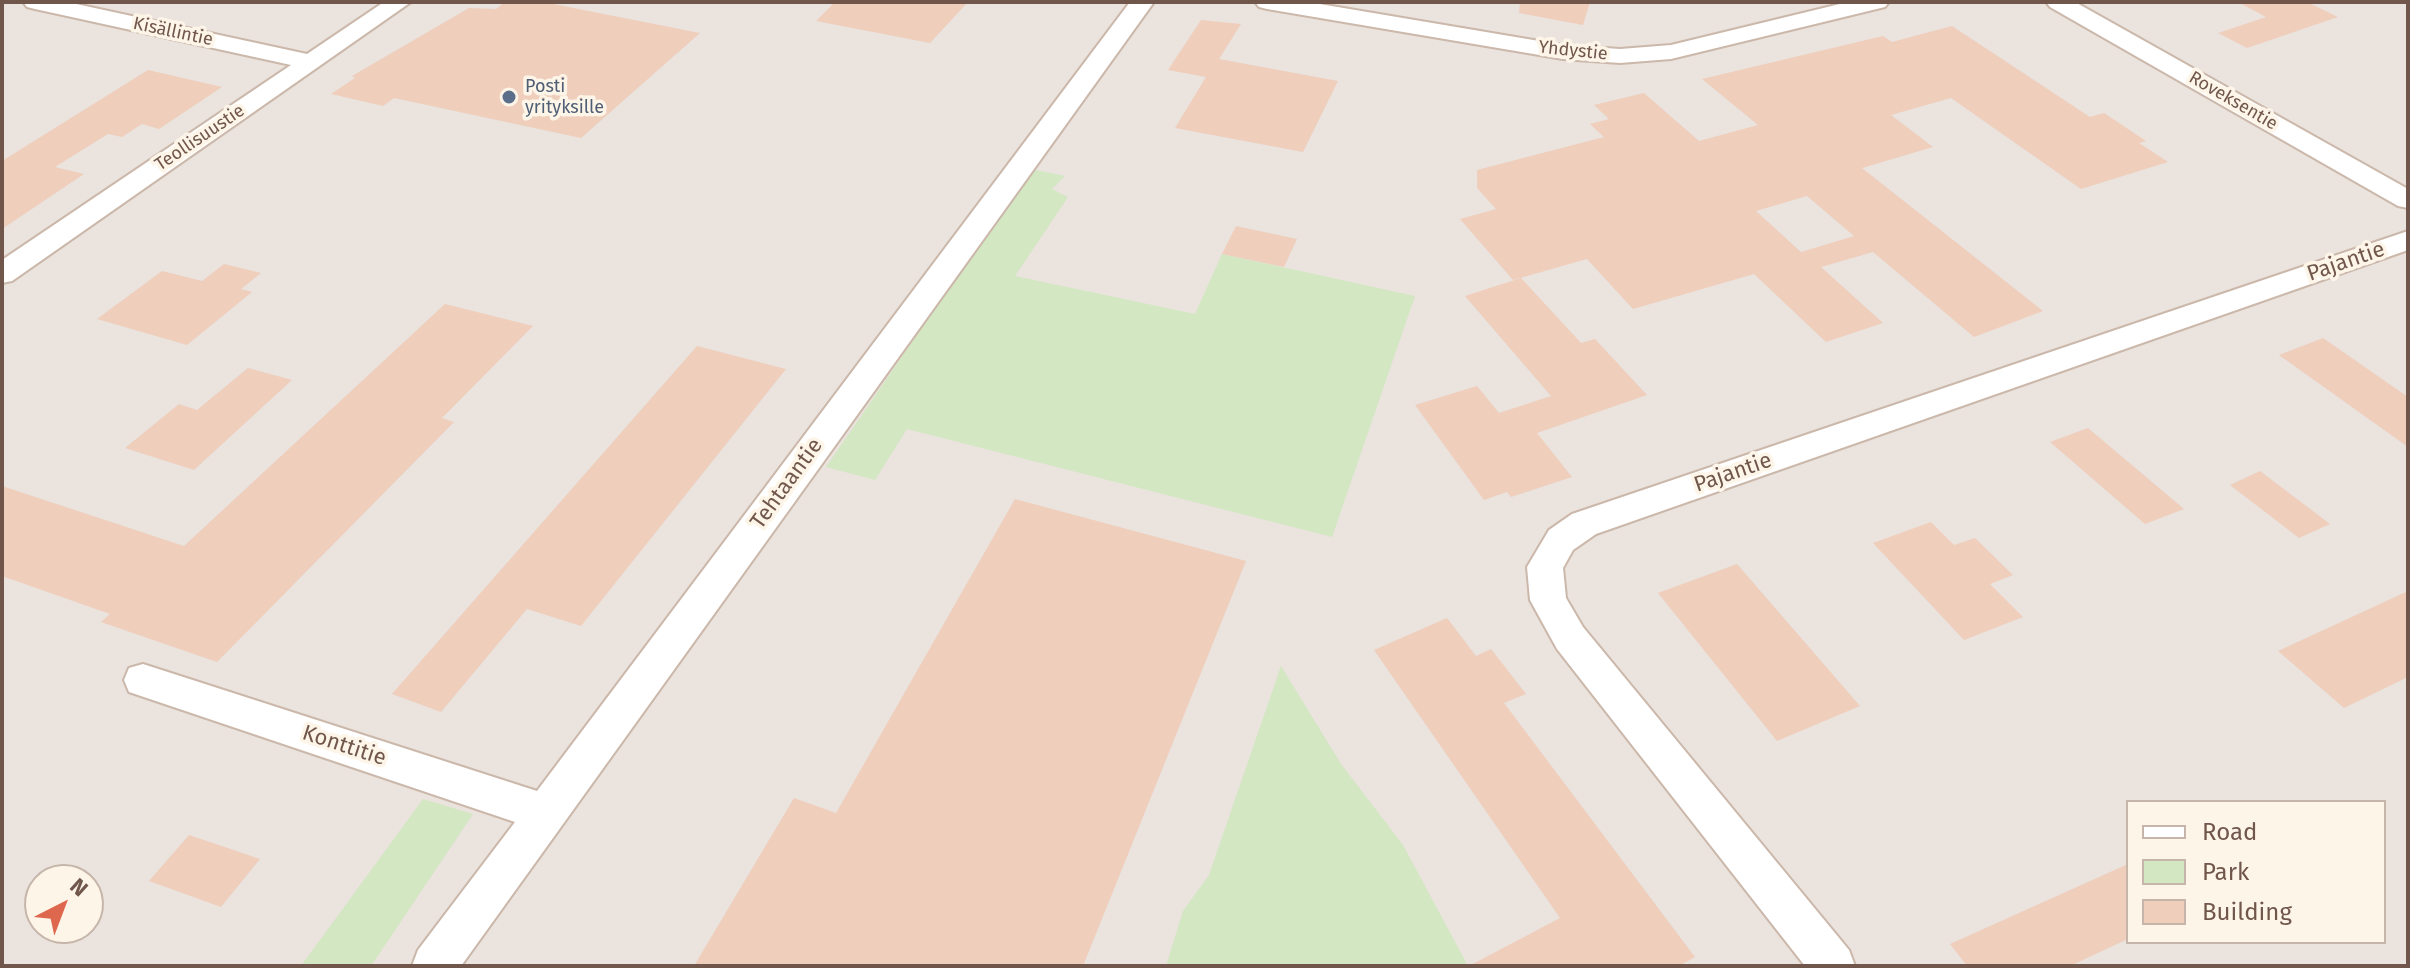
<!DOCTYPE html>
<meta charset="utf-8">
<style>
body{margin:0}
#map{position:relative;width:2410px;height:968px;overflow:hidden;background:#fbf0e3;font-family:"Fira Sans",sans-serif}
canvas{display:block}
.frame{position:absolute;inset:0;border:4px solid #71574b;pointer-events:none}
.legend{position:absolute;left:2126px;top:800px;width:260px;height:144px;box-sizing:border-box;background:#fef5e9;border:2px solid #c6b6aa;margin:0;padding:10px 14px;list-style:none;font-size:24px;color:#71574b}
.legend li{display:flex;align-items:center;gap:16px;height:40px}
.legend b{width:40px;border:2px solid #c6b6aa}
.north{position:absolute;left:24px;top:864px;width:80px;height:80px;box-sizing:border-box;background:#fef5e9;border:2px solid #c6b6aa;border-radius:50%;rotate:42deg;font-size:22px;font-weight:700;line-height:32px;text-align:center;color:#71574b}
.north::after{content:'';display:block;margin:auto;width:28px;height:36px;background:#de684e;clip-path:polygon(50% 0,100% 100%,50% 72%,0 100%)}
</style>
<div id="map">
<canvas width="2410" height="968"></canvas>
<div class="frame"></div>
<ul class="legend">
<li><b style="height:10px;background:#fff"></b>Road</li>
<li><b style="height:22px;background:#d3e7c2"></b>Park</li>
<li><b style="height:22px;background:#efcebc"></b>Building</li>
</ul>
<div class="north">N</div>
</div>
<script>
const g = document.querySelector('canvas').getContext('2d');
g.lineJoin = 'round';
function paint(path, color) {
  g.fillStyle = color;
  g.fill(path, 'evenodd');
}
function poly(rows) {
  const path = new Path2D();
  for (const r of rows) {
    path.moveTo(r[0], r[1]);
    for (let i = 2; i < r.length; i += 2) path.lineTo(r[i], r[i + 1]);
  }
  return path;
}
function trace(path, color, width, dash) {
  g.strokeStyle = color;
  g.lineWidth = width;
  g.lineCap = dash ? 'butt' : 'round';
  g.setLineDash(dash || []);
  g.stroke(path);
}
function drawText(font, color, halo, rows, align = 'center') {
  g.font = font + ' "Fira Sans",sans-serif';
  g.lineWidth = 7;
  g.setLineDash([]);
  g.textBaseline = 'middle';
  g.strokeStyle = halo;
  g.fillStyle = color;
  for (const [text, x, y, turn = 0] of rows) {
    g.save();
    g.translate(x, y);
    g.rotate((+turn || 0) * Math.PI / 180);
    g.textAlign = isNaN(turn) ? turn : align;
    if (halo) g.strokeText(text, 0, 0);
    g.fillText(text, 0, 0);
    g.restore();
  }
}
const industrial = poly([
 [2,2,2408,2,2408,966,2,966],
 [2128,802,2384,802,2384,942,2128,942],
 [40,880,88,880,88,928,40,928]
]);
const green = poly([
 [1031,169,1065,176,1052,189,1068,197,1015,276,1195,314,1222,254,1415,296,1332,537,907,429,875,480,826,467],
 [1281,666,1341,764,1403,845,1468,966,1166,966,1183,911,1209,875],
 [423,799,473,814,371,966,301,966]
]);
const building = poly([
 [505,2,543,2,700,33,581,138,394,98,383,106,331,94,355,78,352,76,469,8,496,9],
 [835,2,968,2,930,43,816,21],
 [1520,2,1590,2,1583,25,1519,13],
 [2238,2,2307,2,2338,17,2247,48,2218,33,2266,17],
 [1201,20,1241,24,1219,59,1338,81,1303,152,1175,128,1206,77,1168,70],
 [1952,26,2090,117,2104,113,2146,141,2139,143,2168,162,2081,189,1951,98,1891,115,1933,147,1862,168,2043,311,1974,337,1873,252,1821,267,1883,323,1826,342,1754,274,1633,309,1587,259,1513,280,1460,219,1496,209,1477,188,1477,170,1604,137,1590,124,1609,119,1594,105,1644,93,1699,141,1758,125,1702,79,1883,36,1892,42],
 [1807,196,1854,236,1801,252,1756,211],
 [148,70,222,87,159,129,142,124,122,137,108,134,55,167,84,174,2,229,2,161],
 [1236,226,1297,239,1284,267,1222,254],
 [224,264,261,273,241,289,252,292,187,345,97,319,162,271,202,281],
 [1521,278,1581,343,1595,339,1647,395,1537,433,1572,477,1511,497,1507,492,1484,500,1415,405,1477,386,1499,413,1551,396,1465,296],
 [445,304,533,326,442,418,454,422,217,662,101,622,110,614,2,576,2,486,184,546],
 [2323,338,2408,397,2408,447,2279,355],
 [697,346,786,369,581,626,527,609,441,712,392,694],
 [248,368,292,380,194,470,125,448,179,404,197,410],
 [2088,428,2184,509,2145,524,2050,442],
 [2260,471,2330,524,2299,538,2230,485],
 [1015,499,1246,561,1083,966,694,966,794,798,836,813],
 [1931,522,1954,545,1975,538,2013,575,1990,584,2023,617,1964,640,1873,543],
 [1737,564,1860,706,1777,741,1658,593],
 [2408,591,2408,677,2344,708,2278,651],
 [1447,618,1476,656,1491,649,1526,694,1504,703,1695,957,1679,966,1469,966,1560,918,1374,650],
 [189,835,260,859,221,907,149,881],
 [2128,864,2128,939,2070,966,1967,966,1950,944]
]);
const minor = poly([
 [23,2,67,2,307,54,384,2,411,2,12,281,2,283,2,260,291,65,35,9,27,7,23,2],
 [1130,2,1154,2,461,966,412,966,418,950,515,822,129,692,124,680,129,668,143,664,537,791,1130,2],
 [1255,2,1308,2,1563,45,1620,49,1671,45,1848,2,1889,2,1885,7,1671,59,1620,63,1563,59,1267,9,1259,7,1255,2],
 [2046,2,2075,2,2408,189,2408,208,2398,206,2050,7,2046,2],
 [2408,231,2408,250,1596,534,1573,550,1563,568,1566,598,1583,627,1849,950,1855,966,1805,966,1557,649,1530,600,1527,567,1549,530,1572,514,2408,231]
]);
const markers = [
 [509,97,8,"#5c6f8a"]
];
const farStreetnames = [
 ["Kisällintie",173,32,12],
 ["Yhdystie",1573,51,6],
 ["Roveksentie",2233,101,30],
 ["Teollisuustie",200,138,-34]
];
const farServicenames = [
 ["Posti",525,87],
 ["yrityksille",525,108]
];
const streetNames = [
 ["Pajantie",2346,262,-19],
 ["Pajantie",1733,473,-19],
 ["Tehtaantie",787,484,-54],
 ["Konttitie",344,746,18]
];
paint(industrial, '#eae3de');
paint(green, '#d3e7c2');
paint(building, '#efcebc');
trace(minor, '#cbb8aa', 4);
paint(minor, '#fff');
for (const [x, y, r, color] of markers) {
  const dot = new Path2D();
  dot.arc(x, y, r, 0, 2 * Math.PI);
  g.fillStyle = color;
  g.fill(dot);
  trace(dot, '#fef5e9', 3);
}
drawText('18px', '#71574b', '#fef5e9', farStreetnames);
drawText('18px', '#4e5e75', '#fef5e9', farServicenames, 'left');
drawText('22px', '#71574b', '#fef5e9', streetNames);
</script>
